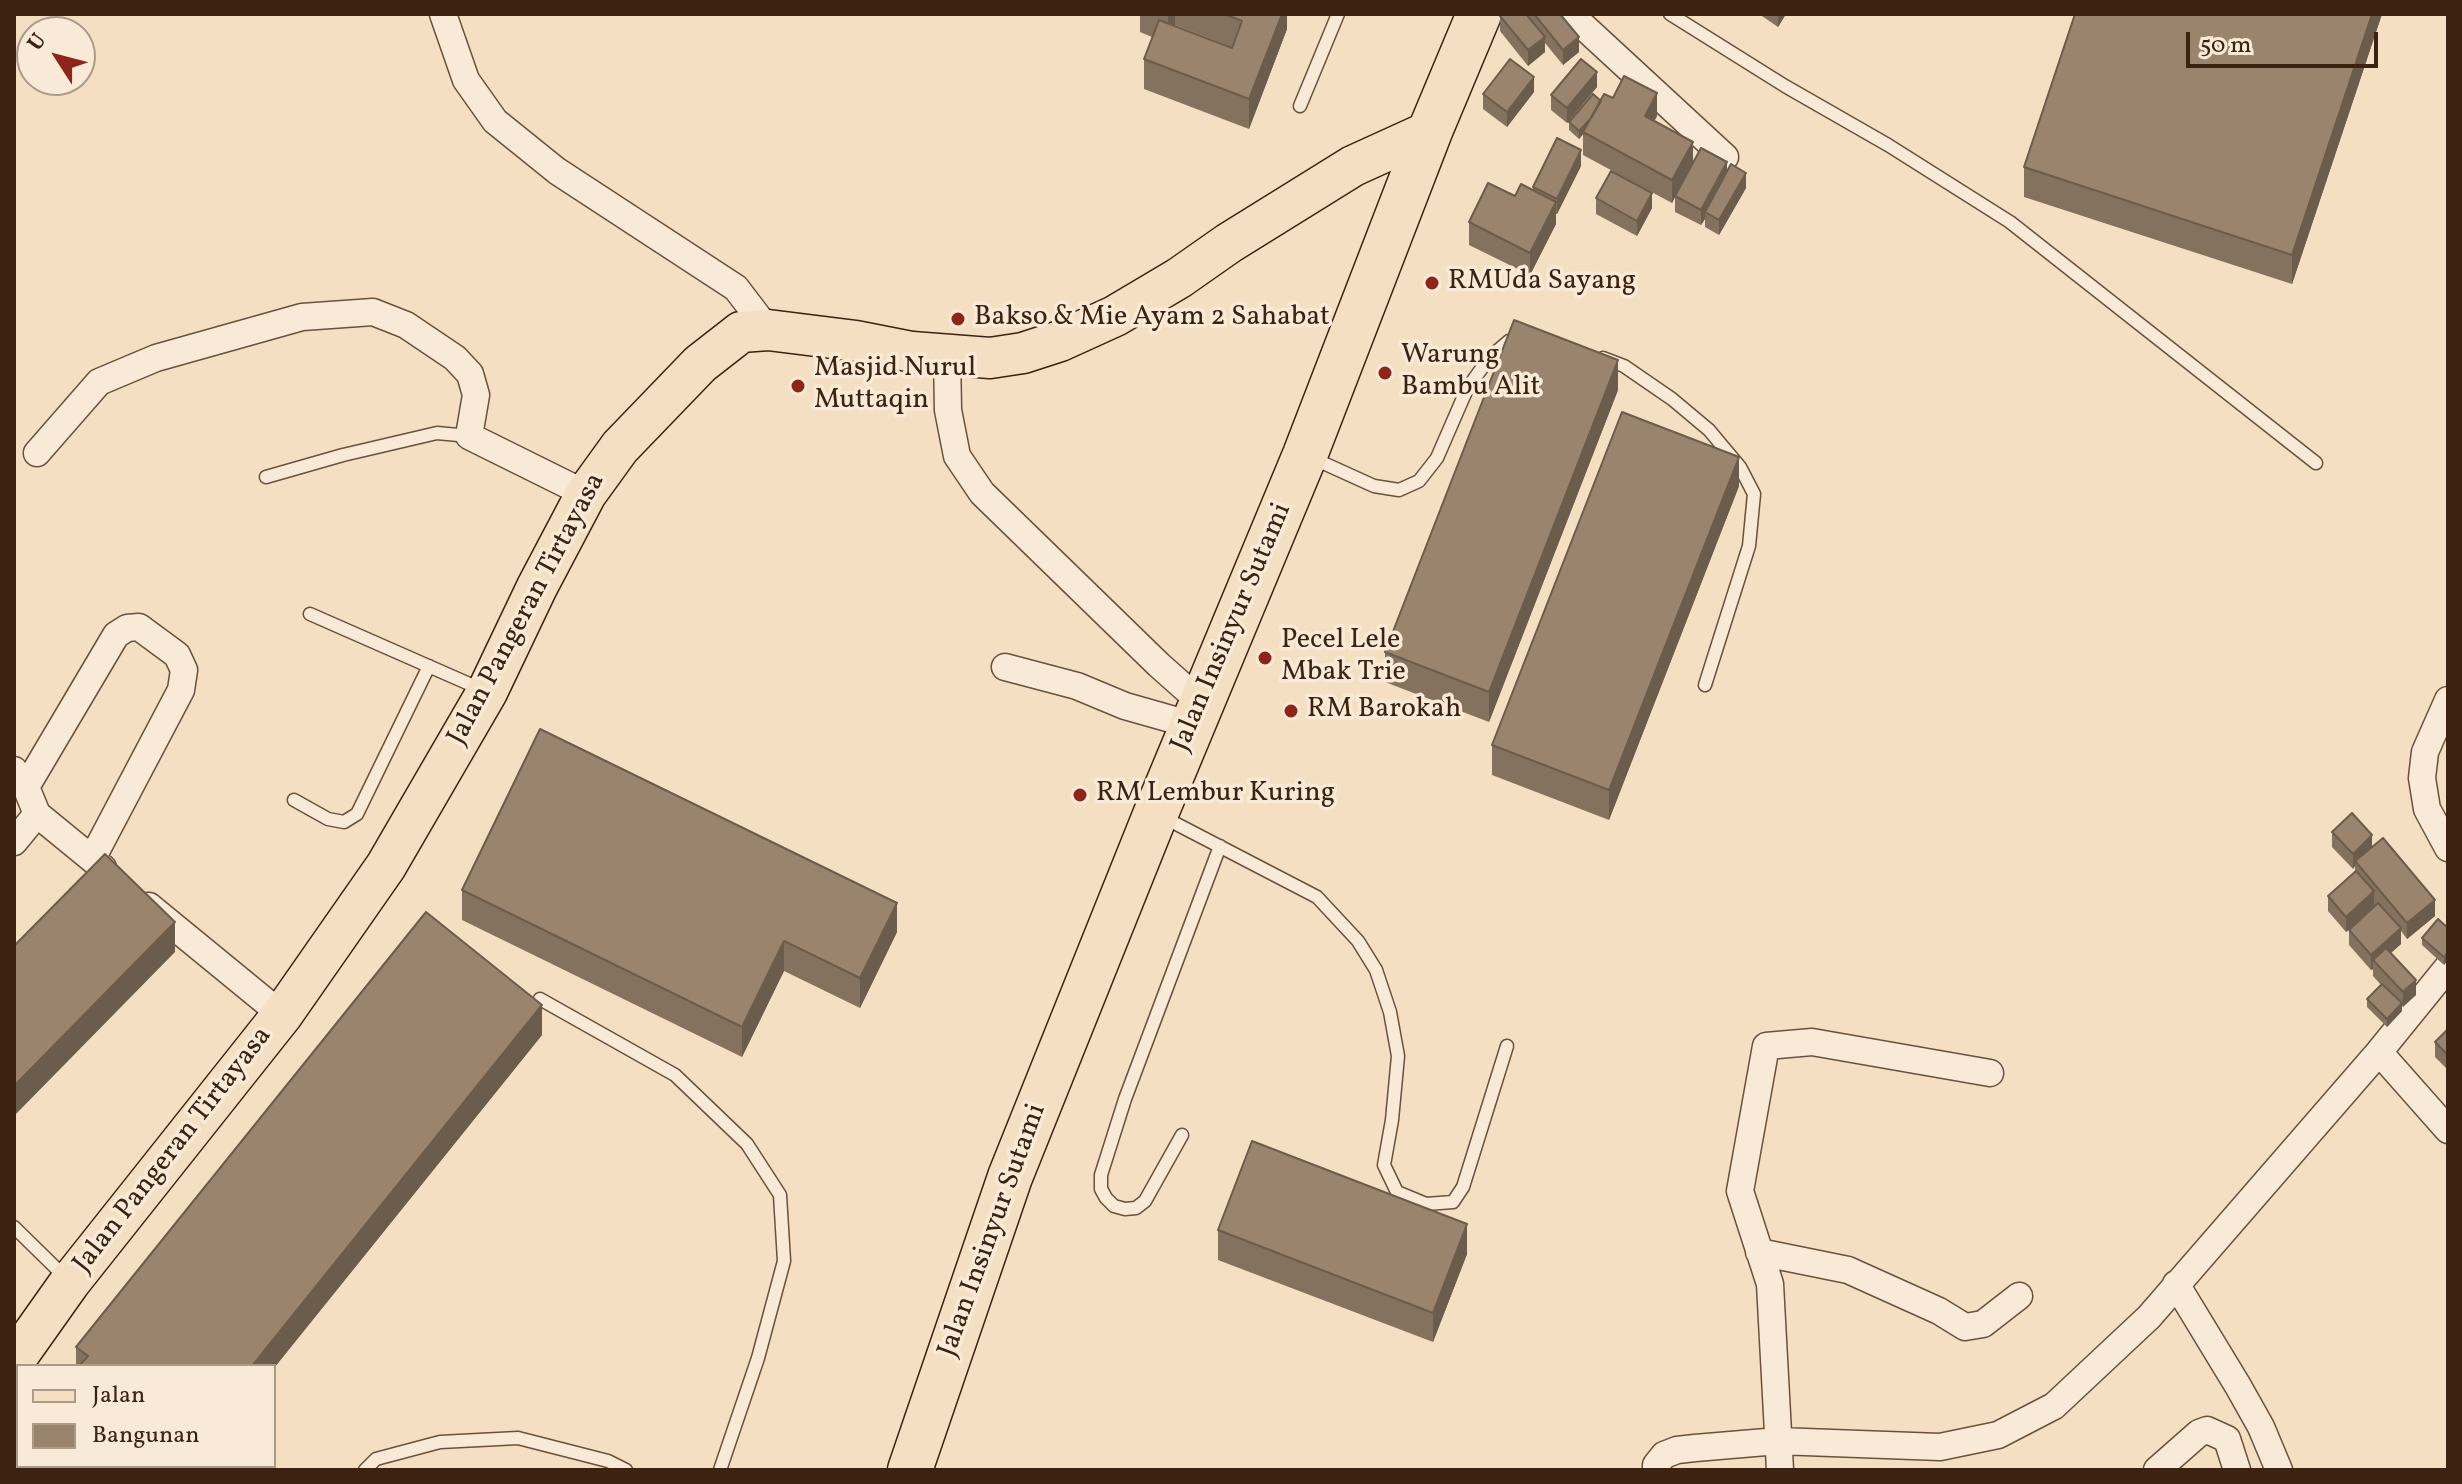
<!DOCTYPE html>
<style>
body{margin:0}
#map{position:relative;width:2462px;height:1484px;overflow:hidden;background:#f4dfc2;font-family:Vollkorn,serif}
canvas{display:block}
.frame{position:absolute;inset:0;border:16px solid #3b2211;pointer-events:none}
.legend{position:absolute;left:16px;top:1364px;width:260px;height:104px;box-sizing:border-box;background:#f8ead7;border:2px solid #ac9a88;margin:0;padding:10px 14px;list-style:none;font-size:24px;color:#3b2211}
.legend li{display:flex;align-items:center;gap:16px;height:40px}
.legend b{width:40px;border:2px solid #ac9a88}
.north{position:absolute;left:16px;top:16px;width:80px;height:80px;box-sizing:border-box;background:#f8ead7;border:2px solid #ac9a88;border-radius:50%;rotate:306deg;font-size:22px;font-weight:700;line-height:32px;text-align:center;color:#3b2211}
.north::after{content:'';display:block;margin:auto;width:28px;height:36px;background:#8f2418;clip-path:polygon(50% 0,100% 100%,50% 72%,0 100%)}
.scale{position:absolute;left:2186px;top:32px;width:192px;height:36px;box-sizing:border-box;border:4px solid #3b2211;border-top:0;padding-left:10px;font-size:24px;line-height:28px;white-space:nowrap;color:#3b2211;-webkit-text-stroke:6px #f8ead7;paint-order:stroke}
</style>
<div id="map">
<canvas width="2462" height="1484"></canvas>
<div class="frame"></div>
<ul class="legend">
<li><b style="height:10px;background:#f4dfc2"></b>Jalan</li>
<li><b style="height:22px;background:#9b846d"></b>Bangunan</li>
</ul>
<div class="north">U</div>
<div class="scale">50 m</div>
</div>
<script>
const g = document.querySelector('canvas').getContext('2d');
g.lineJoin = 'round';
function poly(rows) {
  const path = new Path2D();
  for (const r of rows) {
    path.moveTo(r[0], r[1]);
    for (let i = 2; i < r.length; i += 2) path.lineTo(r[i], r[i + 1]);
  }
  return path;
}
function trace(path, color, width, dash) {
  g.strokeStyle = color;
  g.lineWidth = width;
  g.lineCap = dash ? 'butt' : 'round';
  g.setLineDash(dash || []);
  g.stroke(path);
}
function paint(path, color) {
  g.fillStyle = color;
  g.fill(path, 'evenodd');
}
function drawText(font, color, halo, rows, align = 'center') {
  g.font = font + ' Vollkorn,serif';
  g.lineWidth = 7;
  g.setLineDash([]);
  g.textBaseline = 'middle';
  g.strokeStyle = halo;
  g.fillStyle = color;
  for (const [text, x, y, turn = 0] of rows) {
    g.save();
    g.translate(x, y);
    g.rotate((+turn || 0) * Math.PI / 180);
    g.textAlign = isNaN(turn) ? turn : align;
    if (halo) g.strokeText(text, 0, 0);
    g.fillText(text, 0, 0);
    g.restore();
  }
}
const lane = poly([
 [1670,14,1785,86,1888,145,2010,222,2316,463],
 [1300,106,1338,14],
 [1603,358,1624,366,1672,399,1709,430,1740,467,1754,494,1749,546,1705,685],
 [1310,457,1374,486,1399,490,1419,481,1437,458,1467,389,1489,358,1509,341,1516,340],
 [266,477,343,455,437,433,469,436],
 [310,614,483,690],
 [294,800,328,819,344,822,357,814,429,666],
 [1163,817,1317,897,1358,941,1376,970,1390,1012,1398,1056,1392,1120,1384,1165,1397,1192,1426,1204,1453,1202,1463,1187,1507,1046],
 [540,999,675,1075,747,1144,780,1195,784,1261,758,1358,720,1470],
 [1182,1135,1145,1201,1136,1208,1125,1209,1114,1206,1106,1198,1101,1189,1101,1175,1125,1099,1220,846],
 [14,1227,65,1277],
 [365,1470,376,1459,440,1442,518,1438,608,1461,626,1470]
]);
const street = poly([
 [443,14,466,80,495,121,557,171,736,288,768,330],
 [1570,14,1725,157],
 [947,355,948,410,957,456,982,493,1159,665,1186,689,1203,700],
 [37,453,99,382,156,358,302,317,373,312,406,325,455,358,470,374,476,395,469,436,586,494],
 [1005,667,1077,686,1125,706,1192,725],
 [2448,700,2425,752,2422,778,2427,809,2448,848],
 [14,770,26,787,37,814,103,868],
 [26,787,116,635,127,628,139,627,177,655,184,670,181,690,92,859],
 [14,842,37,814],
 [149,906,282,1015],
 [2379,1052,2448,1130],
 [1759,1252,1848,1270,1939,1311,1965,1327,1983,1324,2019,1296],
 [2176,1284,2238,1386,2261,1427,2279,1470],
 [1656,1470,1656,1465,1664,1455,1677,1450,1695,1448,1778,1441,1940,1447,1998,1435,2054,1406,2149,1317,2379,1052,2448,967],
 [1780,1470,1770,1284,1740,1191,1766,1046,1812,1042,1990,1073],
 [2157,1470,2199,1433,2207,1430,2227,1439,2237,1470]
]);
const primary = poly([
 [14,1361,70,1282,282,1015,386,866,487,692,537,587,586,494,620,447,700,364,741,332,768,330,856,341,912,352,990,358,1023,353,1060,341,1115,316,1179,278,1229,243,1353,166,1430,131]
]);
const highway = poly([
 [910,1470,1010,1177,1156,813,1305,455,1430,131,1479,14]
]);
const wall = poly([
 [1140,14,1287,14,1287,29,1249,129,1144,89,1144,59,1152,37,1140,32],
 [1175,25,1232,47,1175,26],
 [1529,14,1560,14,1579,52,1563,65,1545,43,1545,52,1528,66,1500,31,1500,16,1529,18],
 [1759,14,1786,14,1778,27],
 [2075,14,2382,14,2292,284,2024,197,2024,167],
 [1597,87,1567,123,1551,110,1551,95],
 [1534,92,1507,127,1483,109,1483,94],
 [1613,98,1657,116,1654,121,1693,164,1727,171,1746,188,1719,235,1705,227,1705,219,1701,225,1675,212,1675,196,1672,203,1583,155,1583,134,1579,139,1569,130,1569,122,1601,101],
 [1581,166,1557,214,1556,214,1556,224,1530,275,1469,245,1469,222,1515,196,1533,190,1533,187],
 [1596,198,1652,208,1637,236,1596,214],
 [1618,390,1489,722,1385,682,1385,652],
 [1739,486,1609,820,1492,775,1492,745],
 [2332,832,2372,847,2435,916,2407,939,2401,931,2401,944,2391,953,2416,995,2402,1007,2402,1011,2387,1027,2367,1007,2367,999,2381,985,2373,976,2373,969,2371,970,2349,945,2349,930,2366,914,2346,932,2328,911,2328,896,2355,871,2355,866,2353,869,2332,847],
 [462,890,897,932,860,1008,784,971,742,1057,462,920],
 [2448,928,2448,960,2444,965,2422,945,2422,938],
 [2448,1029,2448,1070,2435,1057,2435,1042],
 [542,1035,274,1368,274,1366,76,1366,76,1347],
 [1218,1230,1467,1254,1433,1342,1218,1260]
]);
const shadedWall = poly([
 [1168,14,1175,14,1175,25,1168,43],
 [1282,14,1287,14,1287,29,1249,129,1249,99],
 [1778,14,1786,14,1778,27],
 [2372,14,2382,14,2292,284,2292,255],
 [1545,37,1545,52,1528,66,1528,50],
 [1579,37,1579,52,1563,65,1563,50],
 [1597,72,1597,87,1567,123,1567,108],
 [1534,77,1534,92,1507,127,1507,112],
 [1657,93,1657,116,1645,139,1645,116],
 [1604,103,1604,111,1579,139,1579,131],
 [1693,142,1693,164,1672,203,1672,180],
 [1581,150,1581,166,1557,214,1557,199],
 [1727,162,1727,177,1705,212,1705,219,1701,225,1701,210],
 [1746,173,1746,188,1719,235,1719,220],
 [1652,193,1652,208,1637,236,1637,221],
 [1556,202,1556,224,1530,275,1530,253],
 [1618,360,1618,390,1489,722,1489,692],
 [1739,457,1739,486,1609,820,1609,790],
 [2372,835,2372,850,2355,861,2355,866,2353,869,2353,854],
 [2374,891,2374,906,2346,932,2346,917],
 [2435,900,2435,916,2407,939,2407,923],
 [897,903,897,932,860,1008,860,978],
 [175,922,175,952,14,1116,14,1086],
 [2401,928,2401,944,2377,965,2373,960,2373,969,2371,970,2371,955],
 [784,941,784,971,742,1057,742,1027],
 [2448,952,2448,960,2444,965,2444,957],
 [2416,980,2416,995,2403,1007,2403,992],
 [2402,1003,2402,1011,2387,1027,2387,1019],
 [542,1005,542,1035,274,1368,274,1366,252,1366],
 [1467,1224,1467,1254,1433,1342,1433,1313],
 [172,1466,196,1466,192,1470,169,1470]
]);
const building = poly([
 [1224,14,1282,14,1249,99,1144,59,1159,20,1232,48,1242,21,1224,14],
 [1502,14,1526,14,1545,37,1528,50,1500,16,1502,14],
 [1534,14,1560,14,1579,37,1563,50,1534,14],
 [2075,14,2372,14,2292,255,2024,167,2075,14],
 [1510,59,1534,77,1507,112,1483,94,1510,59],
 [1581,59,1597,72,1567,108,1551,95,1581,59],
 [1624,76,1657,93,1645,116,1693,142,1672,180,1583,132,1604,94,1613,98,1624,76],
 [1593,94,1601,101,1592,117,1579,131,1569,122,1593,94],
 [1557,138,1581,150,1557,199,1533,187,1557,138],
 [1701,148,1727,162,1701,210,1675,196,1701,148],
 [1731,164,1746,173,1719,220,1705,212,1731,164],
 [1611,171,1652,193,1637,221,1596,198,1611,171],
 [1488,183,1515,196,1521,184,1556,202,1530,253,1469,222,1488,183],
 [1514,320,1618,360,1489,692,1385,652,1514,320],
 [1622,412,1739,457,1609,790,1492,745,1622,412],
 [540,729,897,903,860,978,784,941,742,1027,462,890,540,729],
 [2352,813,2372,835,2353,854,2332,832,2352,813],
 [2383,838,2435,900,2407,923,2355,861,2383,838],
 [105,854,175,922,14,1086,14,946,105,854],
 [2356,871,2374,891,2346,917,2328,896,2356,871],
 [2378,903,2401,928,2371,955,2349,930,2378,903],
 [426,912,542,1005,252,1366,79,1366,88,1356,76,1347,426,912],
 [2438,919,2448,928,2448,952,2444,957,2422,938,2438,919],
 [2386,948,2416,980,2403,992,2373,960,2386,948],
 [2382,984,2402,1003,2387,1019,2367,999,2382,984],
 [2448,1029,2448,1055,2435,1042,2448,1029],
 [1252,1141,1467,1224,1433,1313,1218,1230,1252,1141],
 [18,1442,18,1466,172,1466,169,1470,14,1470,14,1447,18,1442]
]);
const markers = [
 [1432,283,8,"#8f2418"],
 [958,319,8,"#8f2418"],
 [1385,373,8,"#8f2418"],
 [798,386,8,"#8f2418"],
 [1265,658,8,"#8f2418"],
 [1291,711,8,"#8f2418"],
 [1080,795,8,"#8f2418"]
];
const poiNames = [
 ["RMUda Sayang",1448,283],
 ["Bakso & Mie Ayam 2 Sahabat",974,319],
 ["Warung",1401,357],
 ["Bambu Alit",1401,389],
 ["Masjid Nurul",814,370],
 ["Muttaqin",814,402],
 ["Pecel Lele",1281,642],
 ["Mbak Trie",1281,674],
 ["RM Barokah",1307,711],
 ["RM Lembur Kuring",1096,795]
];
const streetNames = [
 ["Jalan Pangeran Tirtayasa",528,610,-62],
 ["Jalan Insinyur Sutami",1233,628,-67],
 ["Jalan Pangeran Tirtayasa",174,1151,-52],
 ["Jalan Insinyur Sutami",994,1231,-70]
];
trace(lane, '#69513d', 15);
trace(street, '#69513d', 29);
trace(primary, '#3b2211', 43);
trace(highway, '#3b2211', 47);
trace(lane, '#f8ead7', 12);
trace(street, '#f8ead7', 26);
trace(primary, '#f4dfc2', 40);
trace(highway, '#f4dfc2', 44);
paint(wall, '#85725e');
paint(shadedWall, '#6c5c4c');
paint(building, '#9b846d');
trace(building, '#6c5c4c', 2);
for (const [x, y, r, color] of markers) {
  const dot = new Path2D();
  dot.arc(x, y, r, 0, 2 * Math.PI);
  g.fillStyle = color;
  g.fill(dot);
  trace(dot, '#f8ead7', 3);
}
drawText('28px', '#3b2211', '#f8ead7', poiNames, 'left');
drawText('28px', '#3b2211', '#f8ead7', streetNames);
</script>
